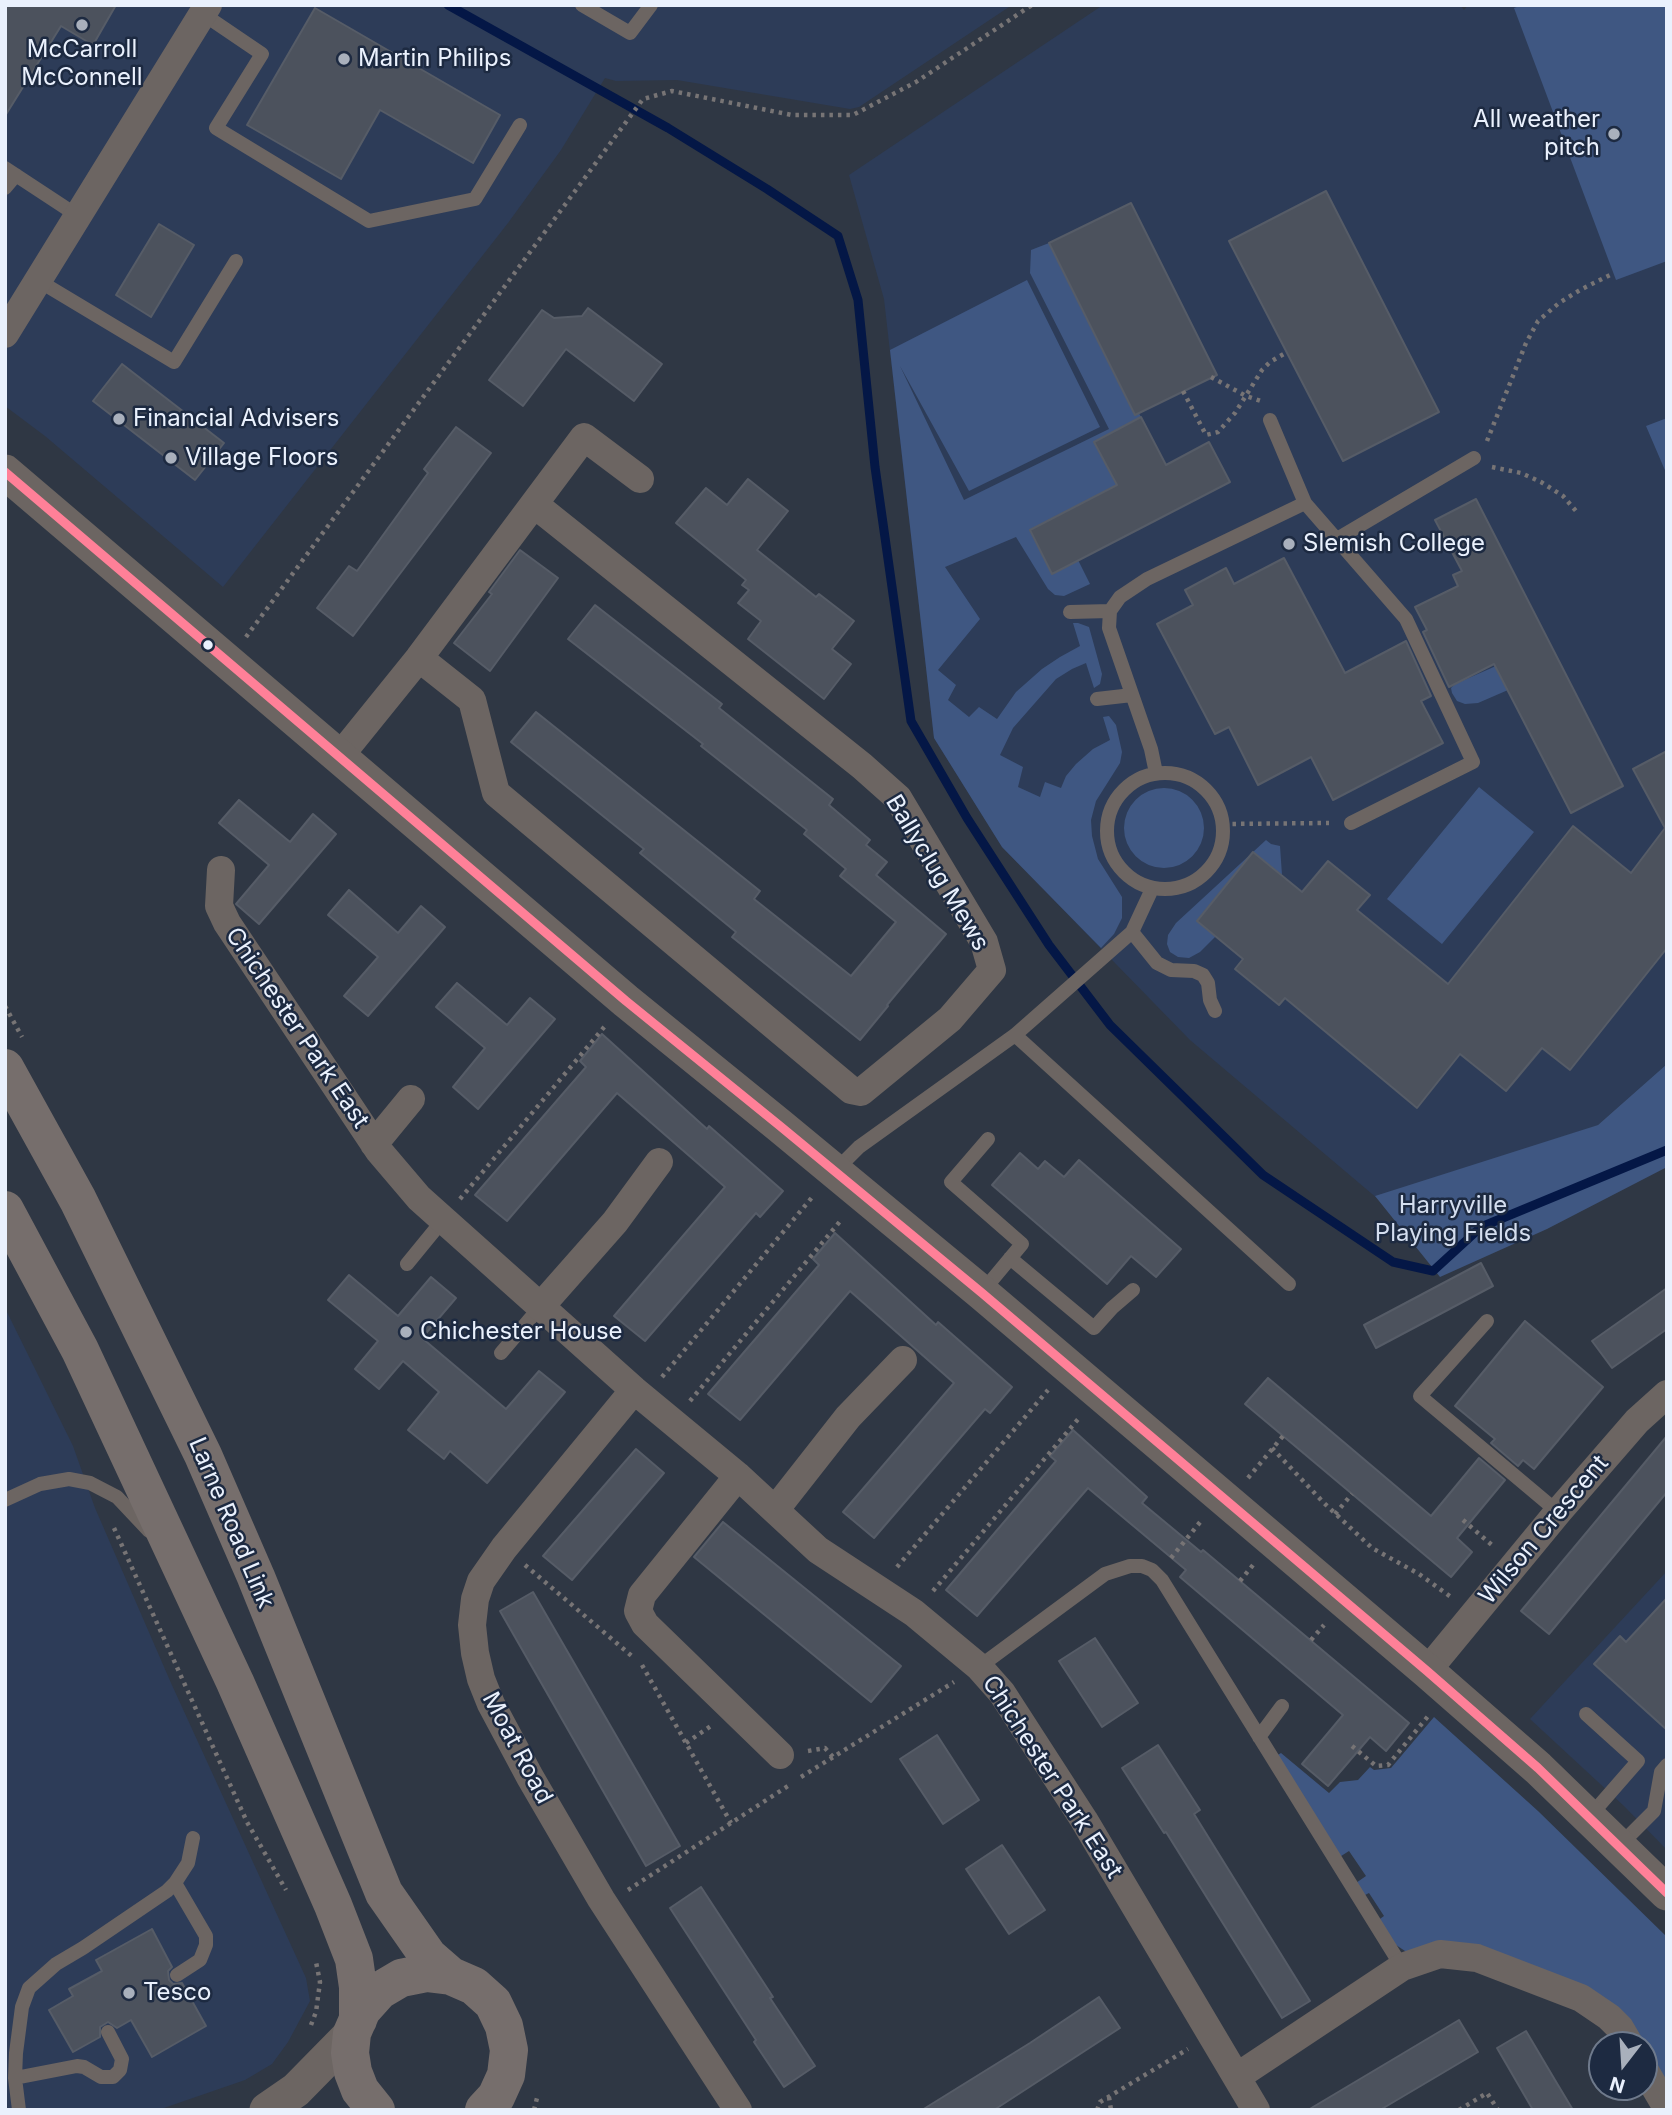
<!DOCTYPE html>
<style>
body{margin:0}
#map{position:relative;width:1672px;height:2115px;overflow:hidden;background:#2f3744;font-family:Inter,sans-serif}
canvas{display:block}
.frame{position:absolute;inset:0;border:7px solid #eaf1fd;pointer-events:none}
.north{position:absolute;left:1588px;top:2031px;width:70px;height:70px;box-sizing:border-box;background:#1d2a41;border:2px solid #6f7a8c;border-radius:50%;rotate:197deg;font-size:19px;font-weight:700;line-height:28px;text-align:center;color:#eaf1fd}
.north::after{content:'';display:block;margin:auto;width:24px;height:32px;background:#a9b0bc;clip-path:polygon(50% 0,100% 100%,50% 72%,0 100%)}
</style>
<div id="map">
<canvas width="1672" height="2115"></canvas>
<div class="frame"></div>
<div class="north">N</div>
</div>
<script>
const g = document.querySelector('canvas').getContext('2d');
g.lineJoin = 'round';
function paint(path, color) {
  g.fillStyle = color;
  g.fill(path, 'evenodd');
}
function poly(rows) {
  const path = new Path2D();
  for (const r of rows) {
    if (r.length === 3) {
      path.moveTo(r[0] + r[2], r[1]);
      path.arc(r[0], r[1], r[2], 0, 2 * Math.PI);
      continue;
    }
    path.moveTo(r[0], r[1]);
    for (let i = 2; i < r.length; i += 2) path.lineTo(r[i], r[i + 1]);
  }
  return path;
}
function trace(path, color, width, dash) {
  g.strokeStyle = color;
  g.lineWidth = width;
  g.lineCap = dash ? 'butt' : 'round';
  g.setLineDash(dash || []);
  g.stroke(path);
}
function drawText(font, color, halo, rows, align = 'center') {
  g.font = font + ' Inter,sans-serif';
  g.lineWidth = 5;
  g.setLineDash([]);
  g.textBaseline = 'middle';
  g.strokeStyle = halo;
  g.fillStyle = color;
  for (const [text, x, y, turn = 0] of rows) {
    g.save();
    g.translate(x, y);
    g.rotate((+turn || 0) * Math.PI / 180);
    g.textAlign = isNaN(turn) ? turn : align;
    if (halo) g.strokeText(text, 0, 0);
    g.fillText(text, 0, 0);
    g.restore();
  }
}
const built = poly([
 [5,5,1012,5,859,107,850,109,677,80,616,81,605,78,561,150,508,223,223,587,45,436,5,406],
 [1103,5,1460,5,1464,10,1468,5,1667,5,1667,1064,1598,1125,1378,1199,1190,1040,1002,847,934,738,884,299,849,175],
 [5,1308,73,1446,95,1508,171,1683,306,1978,310,2001,288,2042,272,2064,245,2080,158,2110,5,2110],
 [1667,1571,1667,1850,1624,1806,1530,1719]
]);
const green = poly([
 [1522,5,1667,5,1667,261,1616,280,1514,8],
 [1049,243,1141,417,1117,485,1030,531,1052,574,1078,560,1090,584,1064,596,1055,595,1048,589,1016,537,945,567,980,619,938,670,956,685,948,700,969,717,979,707,997,719,1016,692,1042,669,1060,657,1080,646,1073,623,1078,623,1089,627,1102,674,1100,684,1094,688,1086,663,1072,669,1056,679,1013,728,1000,755,1023,767,1018,787,1040,797,1045,782,1061,788,1066,776,1076,764,1093,749,1110,740,1103,717,1109,716,1116,725,1122,752,1120,763,1096,801,1091,820,1092,836,1098,859,1122,897,1122,918,1114,934,1101,948,1002,847,934,738,890,350,1027,280,1100,427,969,491,900,366,964,500,1109,429,1030,273,1031,250],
 [1667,418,1667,475,1646,426],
 [1496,666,1508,690,1478,703,1465,704,1457,701,1452,693,1451,688,1455,684],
 [1479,787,1534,832,1442,944,1387,899],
 [1164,828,40],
 [1266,840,1271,844,1280,846,1282,875,1253,852,1197,920,1216,936,1200,952,1189,958,1178,957,1170,952,1167,944,1168,935,1176,923],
 [1667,1064,1667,1167,1547,1229,1440,1277,1375,1196,1598,1125],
 [1434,1717,1538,1811,1667,1937,1667,2093,1644,2049,1644,2045,1642,2045,1597,2004,1405,1951,1393,1943,1377,1921,1384,1916,1369,1893,1361,1897,1353,1885,1366,1876,1349,1851,1338,1858,1276,1756,1281,1753,1329,1793,1340,1782,1358,1780,1370,1767,1374,1770,1391,1768]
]);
const stream = poly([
 [448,5,668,128,767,189,838,236,858,300,875,467,911,721,967,818,1049,945,1110,1025,1263,1175,1393,1262,1433,1271,1481,1227,1667,1150]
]);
const building = poly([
 [5,5,116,5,93,45,61,26,5,116,5,5],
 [315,8,500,115,473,163,380,110,341,179,247,125,315,8],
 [1326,191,1439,412,1343,461,1229,241,1326,191],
 [1131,203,1217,375,1135,415,1049,243,1131,203],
 [159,224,194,245,151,317,116,295,159,224],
 [588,308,662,364,634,401,566,349,523,406,489,380,542,310,554,318,582,316,588,308],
 [122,364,224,443,195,480,93,401,122,364],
 [1141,417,1166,465,1209,442,1230,482,1052,574,1030,530,1117,485,1094,442,1141,417],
 [456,427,491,453,353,636,317,608,349,566,357,571,428,473,424,469,456,427],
 [748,479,788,511,757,550,816,597,819,594,854,621,832,649,851,664,824,699,748,639,761,621,738,603,749,590,742,585,746,580,676,523,706,488,727,505,748,479],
 [1476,499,1623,786,1571,813,1494,664,1449,687,1423,632,1427,630,1415,607,1458,586,1453,575,1462,571,1435,520,1476,499],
 [520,550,558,578,490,671,454,643,492,594,489,592,520,550],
 [1284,558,1345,673,1406,641,1431,696,1421,701,1443,743,1333,800,1311,757,1258,785,1229,727,1215,734,1157,624,1193,605,1185,590,1226,568,1234,584,1284,558],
 [595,605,722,704,719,708,833,799,829,805,870,840,866,845,887,862,876,875,946,934,887,1005,888,1006,860,1040,732,937,736,932,640,853,644,849,511,742,536,712,760,891,754,899,851,976,896,922,840,876,846,869,804,834,807,830,701,746,703,744,568,639,595,605],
 [1667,751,1667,948,1570,1070,1542,1048,1506,1091,1460,1054,1417,1108,1285,998,1279,1005,1235,969,1243,959,1197,921,1253,852,1302,892,1328,861,1370,895,1357,910,1448,984,1573,826,1631,873,1665,828,1633,769,1667,751],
 [239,800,290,842,313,814,336,834,259,924,236,904,269,865,219,823,239,800],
 [349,890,398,933,421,906,445,927,368,1016,344,996,378,957,328,915,349,890],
 [457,983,507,1025,530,998,555,1019,478,1109,453,1087,485,1048,436,1007,457,983],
 [602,1034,707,1129,709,1126,783,1191,760,1217,756,1213,645,1341,614,1316,725,1187,617,1093,507,1221,475,1195,586,1067,580,1061,602,1034],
 [1020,1153,1038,1169,1045,1161,1064,1177,1079,1160,1181,1249,1156,1277,1131,1256,1107,1284,992,1185,1020,1153],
 [835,1233,936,1325,938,1322,1012,1387,990,1413,985,1409,874,1538,843,1512,954,1383,850,1291,740,1420,708,1394,819,1265,813,1259,835,1233],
 [1481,1263,1493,1286,1376,1348,1364,1325,1481,1263],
 [349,1275,398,1316,431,1277,456,1298,422,1338,506,1409,539,1371,565,1392,487,1483,450,1451,444,1459,408,1430,439,1392,403,1361,379,1389,355,1369,378,1341,328,1300,349,1275],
 [1667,1288,1667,1329,1612,1368,1592,1341,1667,1288],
 [1525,1321,1603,1387,1534,1469,1523,1460,1518,1466,1491,1443,1495,1439,1455,1406,1525,1321],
 [1268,1378,1431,1516,1479,1458,1505,1480,1457,1538,1472,1552,1451,1577,1245,1404,1268,1378],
 [1073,1430,1147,1497,1142,1503,1201,1552,1203,1550,1409,1723,1386,1751,1370,1737,1328,1786,1302,1764,1343,1715,1180,1577,1186,1570,1088,1488,977,1616,946,1590,1056,1461,1050,1456,1073,1430],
 [1667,1436,1667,1492,1549,1634,1521,1611,1667,1436],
 [636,1449,664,1473,572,1580,543,1556,636,1449],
 [723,1522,901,1666,871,1702,694,1557,723,1522],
 [533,1592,680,1846,646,1866,500,1611,533,1592],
 [1667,1598,1667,1730,1594,1664,1620,1636,1626,1642,1667,1598],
 [1095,1638,1138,1703,1102,1727,1059,1661,1095,1638],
 [937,1735,979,1800,943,1824,900,1759,937,1735],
 [1158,1745,1200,1810,1194,1814,1310,2001,1282,2018,1166,1832,1164,1833,1122,1768,1158,1745],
 [1002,1845,1045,1910,1009,1934,966,1869,1002,1845],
 [701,1887,773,1997,770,1998,815,2066,784,2087,754,2042,756,2040,670,1908,701,1887],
 [152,1929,172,1967,168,1971,169,1980,173,1984,182,1983,206,2026,152,2057,131,2020,117,2028,108,2022,100,2027,100,2037,73,2052,49,2010,73,1996,69,1989,102,1971,96,1960,152,1929],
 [1099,1997,1120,2028,994,2110,922,2110,1030,2043,1099,1997],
 [1459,2020,1478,2052,1380,2110,1308,2110,1459,2020],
 [1526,2031,1555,2080,1573,2110,1533,2110,1497,2048,1526,2031]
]);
const path = poly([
 [1211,377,1246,396,1261,401],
 [1183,391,1206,435,1218,432,1235,413,1262,370,1270,362,1287,352],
 [1487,441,1526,343,1538,321,1559,303,1580,290,1614,273],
 [1492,467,1521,473,1541,482,1563,496,1576,511],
 [246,637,643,99,672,91,792,115,853,115,916,82,1032,5],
 [1224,824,1329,823],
 [5,1006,22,1037],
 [460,1199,605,1026],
 [662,1377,814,1195],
 [690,1401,842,1219],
 [1272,1448,1324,1503,1372,1548,1419,1574,1451,1597],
 [1248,1478,1283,1436],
 [1335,1514,1352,1494],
 [1463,1520,1493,1546],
 [114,1528,247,1822,286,1890],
 [1171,1558,1201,1521],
 [525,1565,633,1657],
 [897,1567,1048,1390],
 [1240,1581,1253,1565],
 [933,1591,1079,1418],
 [1311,1640,1324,1625],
 [642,1665,731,1823],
 [686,1743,711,1726],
 [1352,1746,1376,1766,1388,1765,1429,1715],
 [808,1751,825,1748,833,1757],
 [801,1777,954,1682],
 [628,1890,791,1784],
 [311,2025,316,2012,320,1982,316,1962],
 [1109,2097,1111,2110],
 [534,2110,538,2094],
 [1097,2110,1100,2102,1188,2049],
 [1459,2110,1487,2093,1498,2110]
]);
const service = poly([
 [582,5,630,33,651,5],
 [203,14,262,54,216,128,369,221,475,199,520,125],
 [5,168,78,216],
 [5,188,16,175],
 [39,281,174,362,236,261],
 [1305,503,1406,619,1473,762,1351,823],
 [1337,539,1474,458],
 [1070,612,1110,611],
 [1097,699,1132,695],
 [1165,831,58],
 [1156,773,1151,749,1109,628,1110,611,1120,597,1147,579,1305,503,1270,420],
 [1132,932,1157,963,1171,970,1194,971,1203,975,1208,983,1210,1000,1215,1011],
 [1015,1035,1289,1284],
 [835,1171,859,1147,1015,1035,1132,932,1152,889],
 [1010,1258,1094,1328,1112,1308,1133,1290],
 [407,1264,443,1220],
 [982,1292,1022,1244,951,1182,988,1139],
 [1487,1321,1420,1396,1558,1512],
 [501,1353,540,1307],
 [5,1500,40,1484,69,1479,90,1483,117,1497,149,1531],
 [979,1667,1105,1574,1130,1566,1142,1566,1152,1570,1162,1580,1402,1967],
 [1586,1714,1638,1761,1590,1816],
 [1259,1737,1282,1706],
 [1620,1845,1654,1811,1661,1772,1667,1765],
 [175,1883,206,1936,206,1945,200,1960,177,1975],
 [15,2078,77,2066,84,2067,101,2077,113,2077,120,2070,122,2059,108,2032],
 [19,2110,15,2078,16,2053,22,2007,29,1988,56,1964,83,1948,167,1891,175,1883,188,1863,193,1838]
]);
const minor = poly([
 [5,334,208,5],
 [419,658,472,700,496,793,851,1090,861,1092,950,1019,992,970,984,942,898,798,862,766,534,504],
 [339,757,419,658,584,437,640,479],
 [221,870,219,906,227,923,379,1151,419,1198,634,1390,738,1476,818,1550,914,1613,979,1667,1002,1693,1084,1820,1256,2110],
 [374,1144,411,1099],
 [540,1307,615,1222,659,1162],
 [634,1390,504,1548,481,1581,475,1599,472,1625,475,1653,481,1679,491,1704,530,1777,601,1899,738,2110],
 [738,1476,642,1595,638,1611,645,1624,780,1755],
 [775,1510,848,1417,903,1360],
 [1427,1671,1558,1512,1637,1421,1667,1394],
 [1644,2069,1667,2108],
 [1238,2076,1402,1967,1440,1954,1477,1958,1581,1998,1609,2017,1620,2028,1630,2045]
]);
const tertiary = poly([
 [5,472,626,1001,780,1126,982,1293,1427,1671,1538,1768,1667,1893],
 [267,2110,296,2090,352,2033]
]);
const primary = poly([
 [5,1068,78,1200,203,1455,256,1577,384,1893,428,1956,451,1976],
 [5,1210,80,1350,235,1682,333,1905,354,1959,358,1987,358,2020],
 [376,2110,360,2090,353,2072,350,2053,352,2033,362,2010,379,1991,401,1978,426,1973,451,1976,474,1986,493,2003,504,2026,509,2050,506,2075,496,2097,484,2110]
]);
const bus1 = poly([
 [5,472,626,1001,780,1126,982,1293,1427,1671,1538,1768,1667,1893]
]);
const markers = [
 [82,25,7,"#a9b0bc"],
 [344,59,7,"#a9b0bc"],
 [1614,134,7,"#a9b0bc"],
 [119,419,7,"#a9b0bc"],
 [171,458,7,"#a9b0bc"],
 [1289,544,7,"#a9b0bc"],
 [208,645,6,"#eaf1fd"],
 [406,1332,7,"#a9b0bc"],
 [129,1993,7,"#a9b0bc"]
];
const poiNames = [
 ["McCarroll",82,50,"center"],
 ["McConnell",82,78,"center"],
 ["Martin Philips",358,59],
 ["All weather",1600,120,"right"],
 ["pitch",1600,148,"right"],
 ["Financial Advisers",133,419],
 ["Village Floors",185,458],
 ["Slemish College",1303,544],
 ["Chichester House",420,1332],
 ["Tesco",143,1993]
];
const streetNames = [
 ["Ballyclug Mews",937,873,59],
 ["Chichester Park East",297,1028,56],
 ["Larne Road Link",231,1523,67],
 ["Wilson Crescent",1544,1530,-50],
 ["Moat Road",517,1748,62],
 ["Chichester Park East",1052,1777,57]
];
const parkNames = [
 ["Harryville",1453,1206],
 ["Playing Fields",1453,1234]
];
paint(built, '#2d3c58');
paint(green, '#3f5782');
trace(stream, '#041746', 9);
paint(building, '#4c525d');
trace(building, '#565c67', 2);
trace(path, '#777475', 4.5, [3.5, 5]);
trace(service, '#6c6562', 14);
trace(minor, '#6c6562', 28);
trace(tertiary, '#6c6562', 35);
trace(primary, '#766e6c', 38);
trace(bus1, '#ff8098', 9);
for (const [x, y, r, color] of markers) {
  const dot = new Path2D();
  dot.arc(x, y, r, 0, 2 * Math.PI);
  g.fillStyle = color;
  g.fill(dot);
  trace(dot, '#1d2a41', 2.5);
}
drawText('24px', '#eaf1fd', '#1d2a41', poiNames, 'left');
drawText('24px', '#eaf1fd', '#1d2a41', streetNames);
drawText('24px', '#d4deef', '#1d2a41', parkNames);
</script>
